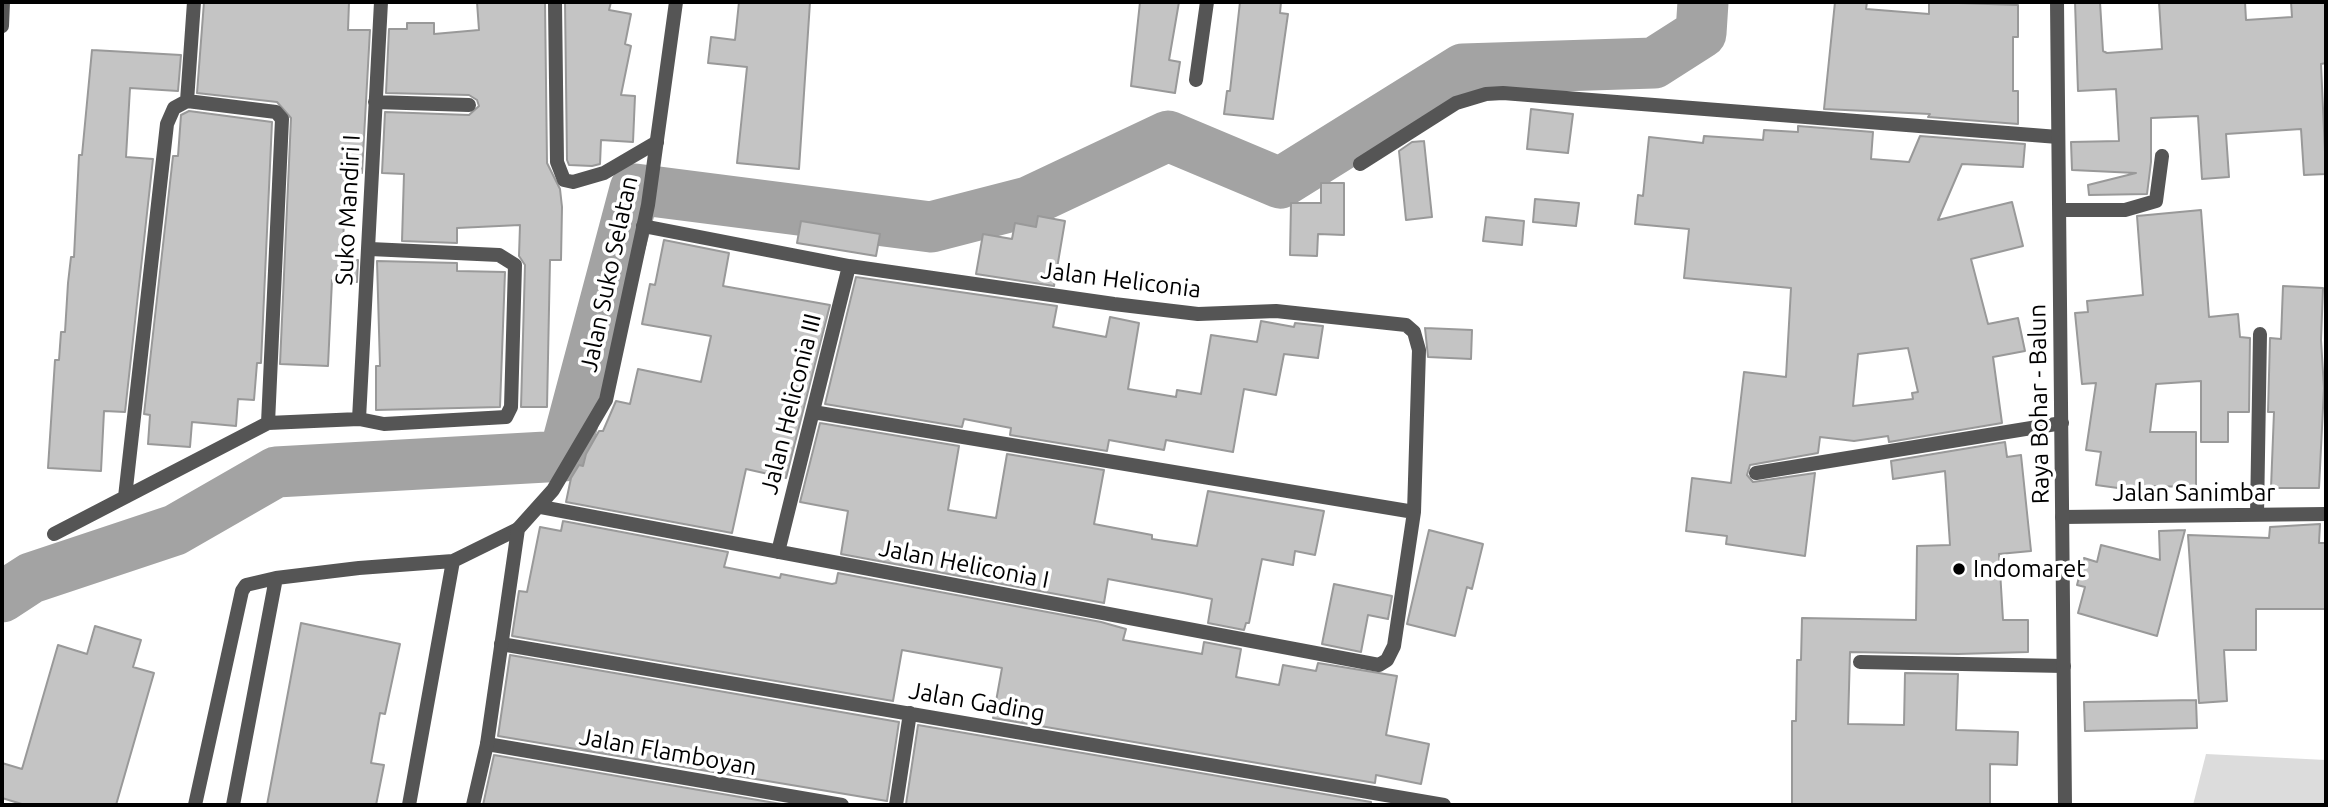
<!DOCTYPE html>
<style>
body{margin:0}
#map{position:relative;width:2328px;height:807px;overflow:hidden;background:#fff;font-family:Ubuntu,sans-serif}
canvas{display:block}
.frame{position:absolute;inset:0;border:4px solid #000;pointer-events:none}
</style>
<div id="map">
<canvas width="2328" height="807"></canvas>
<div class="frame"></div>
</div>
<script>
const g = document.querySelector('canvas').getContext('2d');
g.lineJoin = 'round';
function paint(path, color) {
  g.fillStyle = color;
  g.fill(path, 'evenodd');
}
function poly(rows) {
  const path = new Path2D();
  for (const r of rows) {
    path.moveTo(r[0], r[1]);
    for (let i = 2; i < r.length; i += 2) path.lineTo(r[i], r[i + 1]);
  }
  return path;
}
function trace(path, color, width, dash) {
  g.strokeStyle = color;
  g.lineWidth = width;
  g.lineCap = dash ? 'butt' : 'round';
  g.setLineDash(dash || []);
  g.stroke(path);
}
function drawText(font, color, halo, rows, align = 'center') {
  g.font = font + ' Ubuntu,sans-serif';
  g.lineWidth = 7;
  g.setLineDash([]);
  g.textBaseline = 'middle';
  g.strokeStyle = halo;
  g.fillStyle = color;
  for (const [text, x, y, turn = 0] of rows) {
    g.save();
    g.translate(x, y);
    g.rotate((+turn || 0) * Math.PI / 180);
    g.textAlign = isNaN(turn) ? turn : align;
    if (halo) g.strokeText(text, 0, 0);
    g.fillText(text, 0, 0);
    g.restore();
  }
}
const green = poly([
 [2206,754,2326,760,2326,805,2193,805]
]);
const river = poly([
 [2,597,31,578,175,530,276,472,564,456,635,189,931,227,1028,202,1168,136,1280,183,1463,69,1654,63,1701,33,1703,2]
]);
const building = poly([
 [204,2,349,2,348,30,370,30,362,173,351,172,350,185,346,184,342,260,358,260,357,282,332,280,328,366,280,364,291,118,277,102,197,93,204,2],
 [477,2,545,2,547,163,560,189,562,207,561,260,550,260,547,407,521,407,525,265,519,256,520,225,457,228,457,243,402,241,404,174,382,173,385,112,469,115,479,106,477,100,469,95,386,93,389,29,407,29,407,23,434,23,434,34,479,30,477,2],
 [565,2,611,2,609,10,631,14,625,44,631,46,621,95,635,96,633,142,601,140,600,164,592,166,569,165,567,160,565,2],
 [739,2,810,2,799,169,737,163,747,67,708,63,711,37,735,40,739,2],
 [1140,2,1179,2,1169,60,1180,62,1175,93,1131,86,1140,2],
 [1240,2,1281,2,1280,13,1288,14,1273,119,1224,114,1227,91,1230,91,1240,2],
 [1835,2,1867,2,1866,9,1929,14,1929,2,2018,5,2018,37,2013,37,2013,91,2018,91,2018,124,1928,117,1930,114,1824,109,1835,2],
 [2075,2,2100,2,2103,51,2107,53,2162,49,2159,2,2245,2,2246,20,2292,17,2291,2,2326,2,2326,63,2321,64,2326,174,2304,175,2301,129,2226,134,2229,177,2202,179,2198,116,2151,118,2151,162,2147,194,2089,195,2088,185,2136,173,2072,170,2071,142,2119,141,2116,89,2078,91,2075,2],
 [92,50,181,55,178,91,130,88,126,157,153,159,125,412,104,411,101,471,48,468,55,360,59,360,61,332,65,332,68,283,71,257,74,257,79,155,82,155,92,50],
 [1531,109,1573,114,1568,153,1527,149,1531,109],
 [189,111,272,122,261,363,257,363,254,400,238,399,236,426,192,422,190,447,148,444,150,415,144,414,173,156,178,156,181,115,189,111],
 [1798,126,1873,132,1871,159,1909,162,1920,136,2025,144,2023,167,1962,164,1938,220,2012,202,2023,246,1971,259,1988,324,2018,318,2025,351,1993,357,2002,423,1889,442,1888,436,1854,441,1820,437,1818,453,1750,465,1747,475,1753,482,1815,473,1805,556,1726,544,1727,536,1686,531,1692,478,1731,483,1744,372,1786,377,1791,288,1684,278,1689,229,1635,224,1638,195,1643,196,1649,137,1703,143,1704,136,1763,140,1764,130,1798,132,1798,126],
 [1908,348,1918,392,1912,393,1913,399,1853,406,1858,354,1908,348],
 [1424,141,1432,217,1406,220,1399,151,1412,142,1424,141],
 [1321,183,1344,183,1344,235,1318,234,1317,256,1290,255,1291,203,1321,203,1321,183],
 [1535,199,1579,203,1576,226,1533,222,1535,199],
 [2201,210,2209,317,2238,314,2240,337,2250,338,2249,412,2228,412,2228,442,2201,442,2201,381,2156,384,2150,432,2196,432,2196,487,2147,486,2147,492,2096,485,2101,452,2086,450,2096,383,2082,384,2075,313,2088,312,2087,301,2143,295,2137,216,2201,210],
 [1038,216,1065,221,1054,286,976,274,983,234,1012,239,1015,223,1036,227,1038,216],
 [1486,217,1524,221,1522,245,1483,241,1486,217],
 [801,221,880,234,876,256,797,243,801,221],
 [664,240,729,253,723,286,830,305,786,478,746,469,732,533,566,502,571,478,579,465,583,466,586,454,599,431,603,431,616,401,630,404,638,369,701,382,711,336,642,324,650,284,655,285,664,240],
 [377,261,457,263,457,271,505,272,500,407,376,410,376,366,380,366,377,261],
 [856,277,1057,306,1053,327,1106,337,1110,317,1139,323,1128,389,1176,397,1177,390,1201,394,1211,335,1257,342,1261,321,1294,327,1295,323,1323,326,1318,358,1284,354,1276,395,1244,389,1233,452,1166,440,1164,450,1109,440,1107,451,1010,435,1011,428,964,419,962,427,825,404,856,277],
 [2283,286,2323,288,2321,340,2324,388,2319,488,2271,488,2274,412,2268,412,2270,338,2281,339,2283,286],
 [1425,328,1472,330,1471,359,1428,357,1425,328],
 [820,423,959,446,948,510,996,518,1007,454,1104,470,1094,524,1152,535,1152,539,1197,546,1208,491,1324,511,1315,555,1295,551,1293,565,1262,559,1249,623,1246,623,1244,630,1208,623,1212,599,1183,593,1108,579,1104,603,841,554,848,511,800,502,820,423],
 [2005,442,2007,457,2021,455,2031,551,1999,554,2003,620,2028,620,2028,652,1958,654,1850,652,1848,724,1904,725,1905,673,1958,674,1956,730,2018,732,2017,765,1990,764,1990,805,1792,805,1792,721,1796,721,1797,660,1801,660,1802,618,1916,620,1917,546,1950,545,1945,471,1893,479,1891,461,2005,442],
 [563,521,728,552,724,567,780,578,781,574,832,584,836,583,838,573,1101,622,1126,629,1123,640,1202,654,1204,642,1241,649,1236,677,1279,685,1283,665,1316,671,1318,663,1397,676,1386,735,1429,744,1421,784,1376,775,1375,783,993,718,1002,668,902,650,893,701,512,636,519,591,527,592,540,527,561,531,563,521],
 [2320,524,2319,543,2326,543,2326,609,2256,609,2256,650,2224,650,2227,701,2199,703,2188,535,2269,538,2270,527,2320,524],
 [1429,530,1483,544,1472,589,1467,587,1455,636,1407,624,1429,530],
 [2185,530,2157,636,2078,613,2085,587,2077,585,2084,558,2097,562,2101,545,2160,560,2159,531,2185,530],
 [1334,584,1392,596,1388,619,1368,615,1361,652,1322,644,1334,584],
 [301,623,400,644,385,714,380,713,371,763,384,765,376,805,267,805,301,623],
 [95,626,141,640,133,667,154,673,116,805,25,805,2,798,2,763,22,769,58,645,87,654,95,626],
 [510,655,899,722,887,801,498,736,510,655],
 [2196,700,2197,728,2085,731,2084,702,2196,700],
 [918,725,1371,802,1371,805,910,805,906,804,918,725],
 [494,755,787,805,483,805,494,755]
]);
const minor = poly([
 [555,2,557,162,564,180,573,182,604,173,657,142],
 [2,26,3,2],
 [1196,80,1207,2],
 [187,101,276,112,282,119,268,423],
 [375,102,469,105],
 [1360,164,1456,103,1486,94,1503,93,2058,137],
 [2060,210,2125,210,2156,201,2162,156],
 [643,226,849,266,1114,304,1198,314,1276,311,1406,325,1414,332,1419,350,1414,512],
 [359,419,381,2],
 [1756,473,2062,423],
 [125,497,167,124,174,108,187,101,194,2],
 [541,507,1379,665,1387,660,1394,646,1414,512,813,412],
 [2257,515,2260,334],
 [2062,517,2326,514],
 [54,534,268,423,359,419,384,424,506,417,511,407,515,265,499,255,370,249],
 [778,552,849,266],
 [501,644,1444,805],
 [1860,662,2064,666],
 [487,744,842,805],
 [195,805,242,591,246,585,276,578,359,568,453,561,518,529],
 [233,805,276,578],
 [409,805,453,561],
 [896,805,910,713]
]);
const tertiary = poly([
 [2057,2,2065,805],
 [473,805,487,744,518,529,553,490,606,400,648,205,676,2]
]);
const markers = [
 [1959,569,7,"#000"]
];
const streetNames = [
 ["Suko Mandiri I",348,210,-87],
 ["Jalan Suko Selatan",609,274,-78],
 ["Jalan Heliconia",1121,280,7],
 ["Jalan Heliconia III",791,404,-76],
 ["Raya Bohar - Balun",2039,404,-91],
 ["Jalan Sanimbar",2194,493],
 ["Jalan Heliconia I",964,564,11],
 ["Jalan Gading",977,702,10],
 ["Jalan Flamboyan",668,752,10]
];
const poiNames = [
 ["Indomaret",1973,569]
];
paint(green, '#dcdcdc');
trace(river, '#a3a3a3', 51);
paint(building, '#c4c4c4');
trace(building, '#999', 2);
trace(minor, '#555', 14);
trace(tertiary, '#555', 14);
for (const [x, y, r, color] of markers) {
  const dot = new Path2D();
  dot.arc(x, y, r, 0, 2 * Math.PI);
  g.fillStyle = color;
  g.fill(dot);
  trace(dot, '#fff', 2.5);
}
drawText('24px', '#000', '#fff', streetNames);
drawText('24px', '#000', '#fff', poiNames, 'left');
</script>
